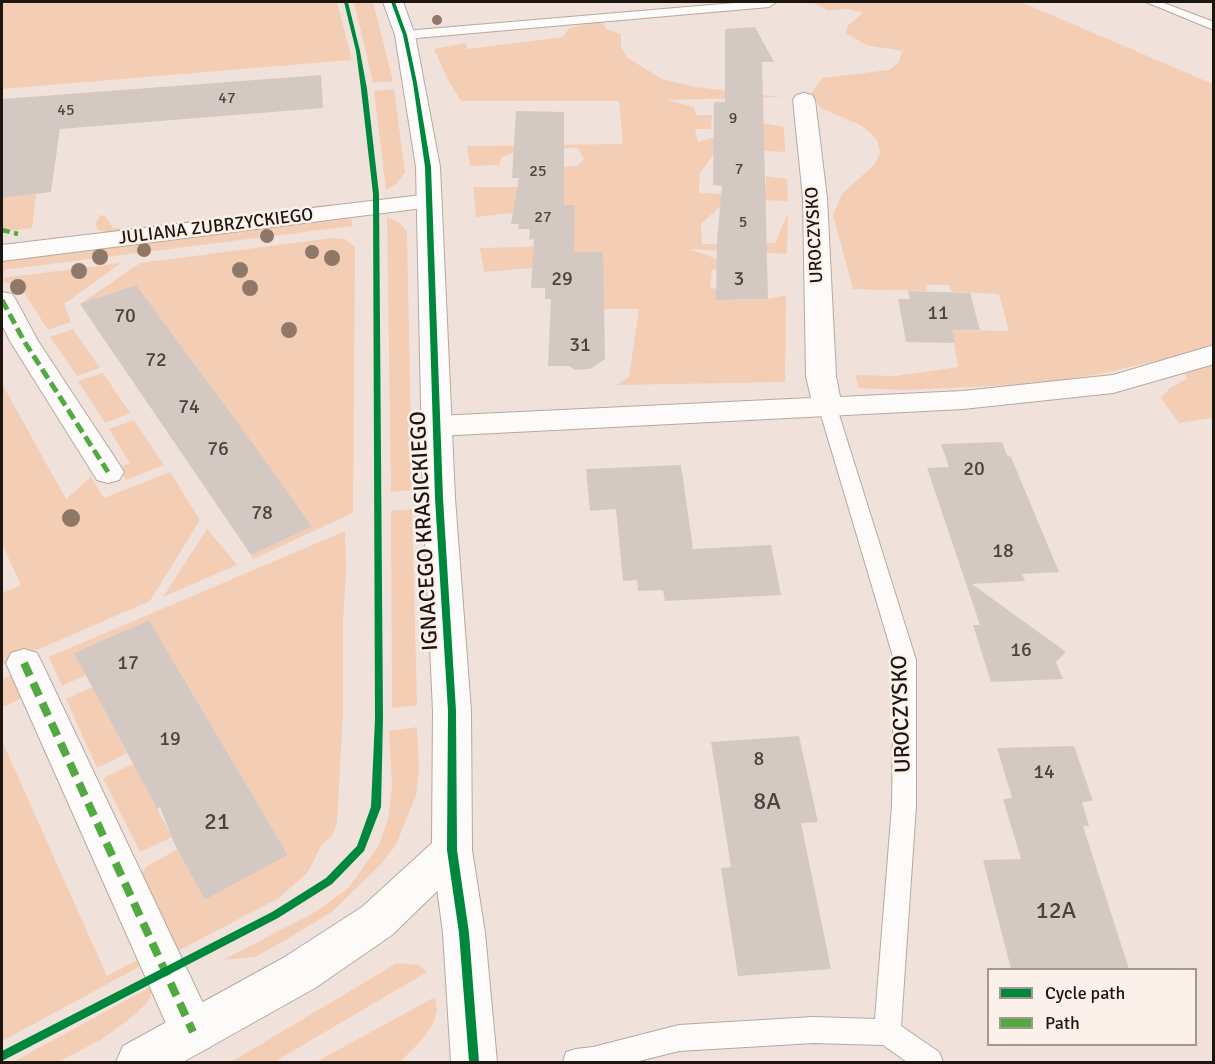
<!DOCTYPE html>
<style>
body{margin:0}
#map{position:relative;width:1215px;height:1064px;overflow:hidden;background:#f0e2da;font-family:Signika,sans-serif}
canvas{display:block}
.frame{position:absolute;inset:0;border:3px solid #1d150f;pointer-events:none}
.legend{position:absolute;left:987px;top:968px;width:210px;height:78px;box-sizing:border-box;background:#fbf1ea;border:2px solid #a29992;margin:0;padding:8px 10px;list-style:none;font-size:18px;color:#1d150f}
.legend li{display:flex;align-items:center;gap:12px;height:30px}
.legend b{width:30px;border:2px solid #a29992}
</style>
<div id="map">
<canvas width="1215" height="1064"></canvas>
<div class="frame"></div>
<ul class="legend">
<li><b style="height:8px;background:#00873e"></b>Cycle path</li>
<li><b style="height:8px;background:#52a941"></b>Path</li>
</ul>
</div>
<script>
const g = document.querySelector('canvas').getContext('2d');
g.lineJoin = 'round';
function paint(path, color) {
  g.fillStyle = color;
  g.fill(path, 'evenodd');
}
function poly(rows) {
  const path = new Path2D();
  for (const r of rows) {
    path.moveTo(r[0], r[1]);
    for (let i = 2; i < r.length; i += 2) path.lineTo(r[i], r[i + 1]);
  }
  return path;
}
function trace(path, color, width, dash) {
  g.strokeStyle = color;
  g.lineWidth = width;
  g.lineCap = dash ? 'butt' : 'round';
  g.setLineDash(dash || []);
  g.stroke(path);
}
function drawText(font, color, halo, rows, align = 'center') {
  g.font = font + ' Signika,sans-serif';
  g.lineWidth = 5;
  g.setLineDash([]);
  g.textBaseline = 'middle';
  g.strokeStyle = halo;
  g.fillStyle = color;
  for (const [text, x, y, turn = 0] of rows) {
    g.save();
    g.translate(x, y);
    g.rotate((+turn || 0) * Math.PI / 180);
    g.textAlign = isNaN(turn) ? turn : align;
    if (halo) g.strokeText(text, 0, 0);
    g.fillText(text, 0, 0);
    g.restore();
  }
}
const green = poly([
 [2,2,337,2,352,60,2,89],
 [354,2,373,2,393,81,373,83],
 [811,2,1021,2,1213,84,1213,429,1211,418,1179,423,1161,398,1171,387,1187,379,1181,366,1159,360,1100,374,1036,384,906,390,859,388,855,375,896,376,958,367,952,330,1009,331,999,294,952,292,949,285,926,285,927,291,853,289,833,215,842,194,875,164,880,153,878,142,872,134,860,125,821,108,811,94,822,78,889,70,899,62,902,51,866,45,846,33,848,25,863,13,848,9,828,10],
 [602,20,606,29,621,34,621,47,628,58,662,79,695,87,782,97,667,100,694,107,696,115,712,115,711,129,695,129,698,142,763,123,784,127,785,152,748,150,713,155,700,173,699,193,726,194,766,186,766,176,787,179,788,201,751,200,722,205,701,224,702,244,775,243,788,213,787,254,690,249,717,259,717,269,712,270,710,288,723,290,722,298,726,300,768,299,786,295,785,382,616,385,629,377,639,309,570,309,603,273,603,252,574,252,532,268,484,272,480,248,565,246,574,228,575,206,476,217,473,187,555,187,557,178,564,177,564,167,577,166,584,159,578,148,552,148,517,152,502,157,499,165,470,166,467,146,623,144,619,101,461,101,448,80,434,49,466,43,467,49,563,37,569,28],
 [394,89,405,173,395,185,386,190,374,91],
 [36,194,32,228,11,231,2,229,2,198],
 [332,204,333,207,110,233,98,230,95,225,100,215,105,216,113,228,132,228],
 [387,217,399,222,407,231,412,490,391,492],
 [349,218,352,220,352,226,2,270,2,262,7,260],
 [332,238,345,239,355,247,353,513,253,559,251,555,312,527,80,304,140,263],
 [121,263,64,304,71,322,48,330,22,290,2,281,2,278],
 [73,329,100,368,77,376,50,337],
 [103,373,130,413,105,423,78,381],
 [2,384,66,499,91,477,104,498,170,472,200,520,150,601,2,665,2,593,21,585,2,544],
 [134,420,164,465,126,480,118,468,130,463,109,429],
 [412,509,417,705,392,708,391,511],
 [207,529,237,565,163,597],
 [345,531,346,570,343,623,343,712,337,824,332,836,321,846,308,872,279,898,172,954,140,875,147,866,178,849,205,900,288,855,149,620,75,653,86,675,62,686,49,657],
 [21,671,31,694,2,707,2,679],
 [92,687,127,753,97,768,66,699],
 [417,727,419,770,416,795,396,845,382,863,333,911,286,940,255,957,223,960,317,911,349,887,379,845,388,818,392,786,389,731],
 [2,741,107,976,150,953,150,961,2,1041],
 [133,764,172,837,140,852,103,778],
 [397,963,419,965,427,972,274,1062,231,1062],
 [154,985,149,1000,136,1014,102,1039,58,1062,13,1062],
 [435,997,437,1011,433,1024,421,1041,400,1062,316,1062]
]);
const building = poly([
 [755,27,774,62,762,62,768,299,716,300,717,241,722,186,713,185,714,102,725,102,725,29],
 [321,75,323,108,60,129,51,192,2,198,2,99],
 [516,111,564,112,564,205,575,205,574,252,603,252,605,359,590,369,574,370,570,366,548,366,551,299,545,299,545,288,531,288,534,239,529,240,530,229,518,229,519,224,511,224,519,178,512,178],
 [136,285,259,452,312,527,251,555,80,304],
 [908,291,970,293,980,330,952,330,955,343,906,342,898,299,910,299],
 [1002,442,1007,455,1011,457,1059,572,1022,574,1025,581,972,584,1066,652,1056,662,1063,679,991,682,973,625,980,625,927,468,949,467,941,444],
 [681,465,693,549,771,545,781,595,665,601,663,590,638,591,637,580,623,581,616,509,590,511,586,469],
 [149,620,288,855,205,900,174,843,160,807,157,809,74,653],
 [799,736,818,822,801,823,831,969,738,976,721,868,731,867,711,742],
 [1074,746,1093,801,1082,802,1089,826,1083,826,1129,969,1011,969,983,860,1021,859,1003,799,1012,798,997,748]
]);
const service = poly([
 [746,2,775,3,769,7,405,39,399,35,405,31,746,2],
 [1146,2,1161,2,1214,22,1214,30,1146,2],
 [827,399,833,401,836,405,916,660,916,806,901,1026,939,1052,943,1062,907,1062,883,1045,813,1043,679,1051,635,1062,563,1062,566,1052,576,1049,593,1047,679,1025,813,1017,875,1019,892,806,894,660,818,405,821,401,827,399]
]);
const minor = poly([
 [804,93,812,95,815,100,827,198,836,376,840,397,963,391,1113,375,1214,345,1214,364,1113,393,963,409,437,436,426,433,422,426,426,419,437,416,811,398,806,376,803,198,793,100,796,95,804,93],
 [430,194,439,196,442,201,439,206,2,261,2,245,430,194],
 [2,292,12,294,16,300,38,341,119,464,124,472,119,480,108,483,97,480,10,341,2,325,2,292],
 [24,649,37,653,42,663,209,1016,216,1032,209,1048,193,1054,177,1048,6,663,11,653,24,649],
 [452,832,466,837,472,850,485,933,497,1062,451,1062,443,933,432,850,438,837,452,832]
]);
const tertiary = poly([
 [383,2,403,2,415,35,440,167,455,498,471,711,472,850,466,863,392,935,315,988,183,1062,116,1062,123,1046,283,958,362,907,432,843,433,711,423,498,416,167,395,35,383,2]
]);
const quietFar2 = poly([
 [2,230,18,234]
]);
const quietFar1 = poly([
 [2,300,24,341,108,472]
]);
const quiet = poly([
 [24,663,193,1032]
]);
const cycleway = poly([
 [344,2,348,2,360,51,367,89,379,194,383,719,381,807,364,851,332,884,278,918,2,1061,2,1051,272,912,326,878,357,846,371,807,375,719,373,194,361,89,356,51,344,2],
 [391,2,395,2,407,35,417,83,431,167,443,498,456,711,457,850,469,933,479,1062,469,1062,459,933,447,850,448,711,435,498,425,167,413,83,403,35,391,2]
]);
const trees = [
 [437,20,5],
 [267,236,7],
 [144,250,7],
 [312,252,7],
 [100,257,8],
 [332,258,8],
 [240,270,8],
 [79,271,8],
 [18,287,8],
 [250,288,8],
 [289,330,8],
 [71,518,9]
];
const farNumbernames = [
 ["47",227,99],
 ["45",66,111],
 ["9",733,119],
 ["7",739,170],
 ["25",538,172],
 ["27",543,218],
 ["5",743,223]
];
const farStreetnames = [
 ["JULIANA ZUBRZYCKIEGO",216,227,-7],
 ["UROCZYSKO",815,235,-93]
];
const numberNames = [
 ["29",562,280],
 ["3",739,280],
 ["11",938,314],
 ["70",125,317],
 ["31",580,346],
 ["72",156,361],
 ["74",189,408],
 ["76",218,450],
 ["20",974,470],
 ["78",262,514],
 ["18",1003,552],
 ["16",1021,651],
 ["17",128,664],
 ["19",170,740],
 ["8",759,760],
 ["14",1044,773]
];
const streetNames = [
 ["IGNACEGO KRASICKIEGO",425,531,-93],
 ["UROCZYSKO",902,714,-92]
];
const nearNumbernames = [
 ["8A",767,803],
 ["21",217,823],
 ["12A",1056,912]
];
paint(green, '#f3ceb5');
paint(building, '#d4c9c2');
trace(service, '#b4a9a2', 2);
trace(minor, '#b4a9a2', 2);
trace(tertiary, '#b4a9a2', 2);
paint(service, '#fdfbf9');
paint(minor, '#fdfbf9');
paint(tertiary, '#fdfbf9');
trace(quietFar2, '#52a941', 4.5, [8, 4.5]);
trace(quietFar1, '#52a941', 5, [11, 5]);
trace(quiet, '#52a941', 8, [14, 8]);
paint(cycleway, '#00873e');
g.fillStyle = '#907868';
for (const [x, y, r] of trees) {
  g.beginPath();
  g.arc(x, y, r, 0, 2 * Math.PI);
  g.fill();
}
drawText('16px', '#4c433d', null, farNumbernames);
drawText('18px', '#1d150f', '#fbf1ea', farStreetnames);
drawText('20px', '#4c433d', null, numberNames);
drawText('22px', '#1d150f', '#fbf1ea', streetNames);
drawText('24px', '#4c433d', null, nearNumbernames);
</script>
